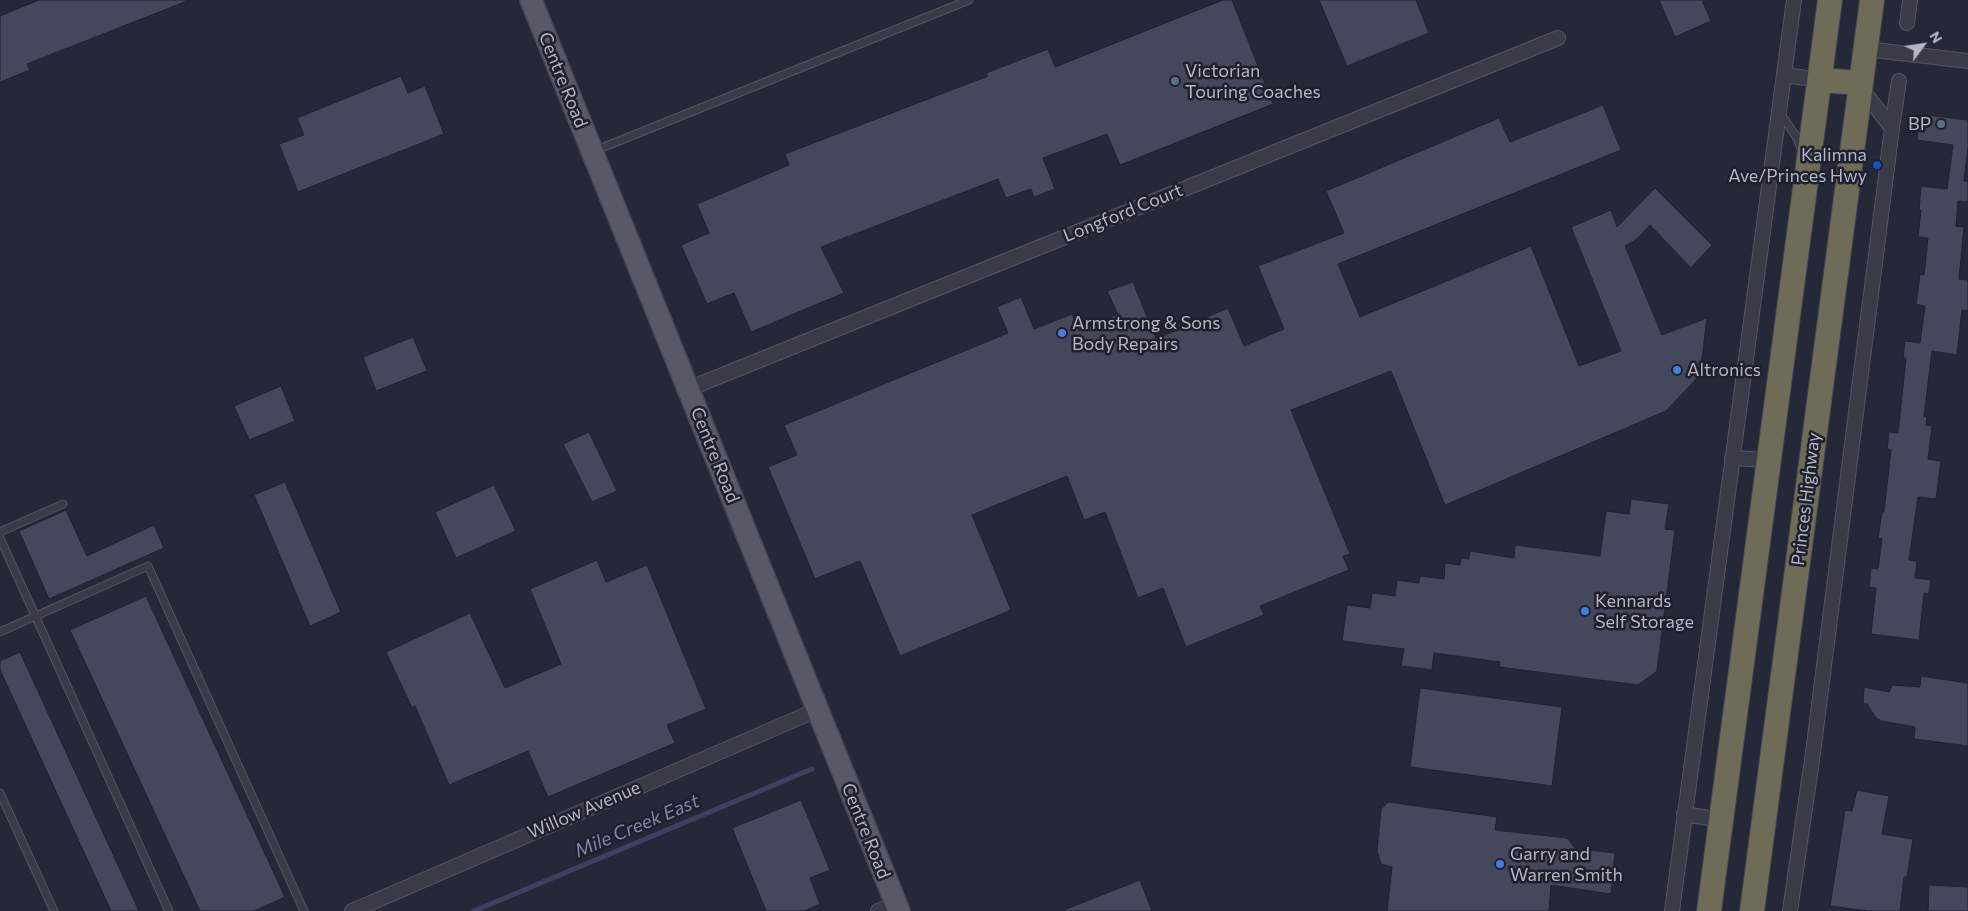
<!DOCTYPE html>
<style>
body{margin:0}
#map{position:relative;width:1968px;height:911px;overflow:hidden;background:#252839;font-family:Commissioner,sans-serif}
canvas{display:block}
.north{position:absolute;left:1898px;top:20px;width:50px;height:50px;-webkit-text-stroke:4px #1e202e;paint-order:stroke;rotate:59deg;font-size:14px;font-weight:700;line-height:20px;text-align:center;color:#b4b6c5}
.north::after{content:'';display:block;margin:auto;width:18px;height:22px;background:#b4b6c5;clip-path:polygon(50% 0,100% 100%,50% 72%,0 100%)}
</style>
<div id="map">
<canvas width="1968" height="911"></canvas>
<div class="north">N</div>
</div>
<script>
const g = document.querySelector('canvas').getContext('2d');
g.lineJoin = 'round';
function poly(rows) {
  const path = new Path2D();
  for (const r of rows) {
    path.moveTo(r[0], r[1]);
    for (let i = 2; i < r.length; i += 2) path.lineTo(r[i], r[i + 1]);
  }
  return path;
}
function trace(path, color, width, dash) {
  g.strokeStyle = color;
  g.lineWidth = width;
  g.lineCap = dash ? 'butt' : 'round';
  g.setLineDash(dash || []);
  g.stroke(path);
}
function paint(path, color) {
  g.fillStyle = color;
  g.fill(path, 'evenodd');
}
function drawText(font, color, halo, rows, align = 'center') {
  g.font = font + ' Commissioner,sans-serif';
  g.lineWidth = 5;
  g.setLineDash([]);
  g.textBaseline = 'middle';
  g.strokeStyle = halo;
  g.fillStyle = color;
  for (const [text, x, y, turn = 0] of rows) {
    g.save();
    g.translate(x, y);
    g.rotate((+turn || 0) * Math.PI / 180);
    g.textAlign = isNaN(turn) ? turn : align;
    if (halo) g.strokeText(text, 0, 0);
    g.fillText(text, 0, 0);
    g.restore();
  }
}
const stream = poly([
 [474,911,812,769]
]);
const building = poly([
 [39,0,187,0,187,1,27,64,30,70,0,82,0,16,39,0],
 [1223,0,1232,0,1273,104,1120,165,1107,134,1043,158,1055,189,1034,197,1031,189,1006,198,998,179,821,247,844,293,751,332,734,293,707,304,681,245,709,233,697,204,789,165,785,154,988,76,986,73,1048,49,1055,67,1223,0],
 [1319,0,1416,0,1429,33,1347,66,1319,0],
 [1659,0,1702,0,1711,21,1675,37,1659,0],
 [401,76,408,93,425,86,444,134,298,192,279,144,304,135,297,118,401,76],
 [1603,105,1621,150,1338,264,1360,317,1531,246,1579,366,1621,351,1571,227,1611,210,1617,227,1655,188,1712,245,1691,268,1650,225,1637,239,1625,246,1662,335,1707,318,1700,375,1666,411,1445,505,1391,371,1291,410,1350,554,1343,556,1349,570,1260,606,1264,615,1186,647,1163,588,1138,598,1105,512,1084,520,1067,476,972,515,1011,610,900,656,860,561,815,579,768,467,797,455,784,425,1008,333,997,307,1021,297,1034,329,1072,314,1079,331,1118,314,1107,291,1133,282,1156,339,1228,308,1244,346,1284,329,1258,266,1344,233,1326,191,1499,118,1510,142,1603,105],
 [1920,114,1968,120,1968,148,1964,181,1968,181,1968,202,1958,201,1956,226,1964,227,1959,279,1968,280,1968,311,1962,310,1957,355,1932,351,1924,416,1927,417,1926,425,1932,426,1928,459,1941,461,1936,499,1918,497,1909,560,1917,561,1915,578,1931,580,1929,594,1924,593,1919,640,1871,634,1876,588,1869,587,1871,568,1878,569,1882,539,1878,538,1882,512,1884,512,1891,450,1887,449,1889,432,1898,433,1906,358,1903,358,1905,341,1920,343,1925,306,1916,304,1920,274,1924,275,1928,238,1918,237,1921,210,1919,210,1921,186,1947,189,1953,145,1917,140,1920,114],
 [413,337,427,371,376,391,363,357,413,337],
 [281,386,295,421,249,440,234,406,281,386],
 [589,432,617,491,592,502,563,444,589,432],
 [285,482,341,612,310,626,254,495,285,482],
 [494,485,516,531,456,558,435,512,494,485],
 [1631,499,1669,504,1665,529,1675,530,1657,671,1638,685,1499,667,1500,662,1434,653,1432,670,1401,666,1404,649,1342,641,1347,605,1370,608,1372,593,1395,596,1397,580,1419,583,1420,576,1444,579,1445,563,1460,565,1461,558,1469,559,1470,551,1514,558,1515,545,1600,556,1606,511,1629,514,1631,499],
 [66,510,87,556,154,525,164,548,49,599,19,531,66,510],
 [597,560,606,582,647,565,706,709,667,725,675,743,548,797,528,751,449,785,415,706,412,708,386,652,470,613,505,688,561,664,530,589,597,560],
 [146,596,285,897,254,911,200,911,70,630,146,596],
 [20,652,139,911,111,911,0,670,0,661,20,652],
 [1921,676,1968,683,1968,746,1914,739,1915,727,1881,721,1876,718,1867,704,1863,704,1864,687,1889,692,1892,685,1920,687,1921,676],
 [1420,688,1562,707,1552,786,1410,767,1420,688],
 [1857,790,1889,796,1882,834,1913,839,1907,877,1904,877,1900,911,1868,911,1830,906,1845,810,1852,811,1857,790],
 [801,800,830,870,810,878,820,904,804,911,766,911,732,828,801,800],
 [1388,802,1497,817,1495,830,1567,838,1575,848,1615,853,1611,894,1551,885,1549,911,1387,911,1392,867,1381,864,1377,851,1381,809,1388,802],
 [1140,880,1152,911,1064,911,1064,910,1140,880],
 [1929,885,1968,887,1968,911,1928,911,1929,885]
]);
const lane = poly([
 [1781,114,1797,138,1802,152],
 [594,151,969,0],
 [0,532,63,504],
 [0,538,169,911],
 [0,632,148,566,304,911],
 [0,793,54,911]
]);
const street = poly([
 [1907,23,1910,0],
 [1866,49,1968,61],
 [1784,75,1820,80],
 [1892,128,1899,81],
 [688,389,1558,38],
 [1732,458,1770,460],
 [1684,814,1721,820],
 [352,911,817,710],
 [878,911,896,904],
 [1672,911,1794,0],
 [1790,911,1813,753,1892,128,1860,87]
]);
const primary = poly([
 [531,0,899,911]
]);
const highway = poly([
 [1820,80,1861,83],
 [1709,911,1830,0],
 [1752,911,1872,0]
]);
const markers = [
 [1175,81,5,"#5c6f8a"],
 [1941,124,5,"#5c6f8a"],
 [1877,165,5,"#1a4fb4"],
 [1062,333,5,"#3f7fe0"],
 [1677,370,5,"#3f7fe0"],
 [1585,611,5,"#3f7fe0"],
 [1500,864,5,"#3f7fe0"]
];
const poiNames = [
 ["Victorian",1185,71],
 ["Touring Coaches",1185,92],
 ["BP",1931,124,"right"],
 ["Kalimna",1867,155,"right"],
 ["Ave/Princes Hwy",1867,176,"right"],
 ["Armstrong & Sons",1072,323],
 ["Body Repairs",1072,344],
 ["Altronics",1687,370],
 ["Kennards",1595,601],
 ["Self Storage",1595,622],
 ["Garry and",1510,854],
 ["Warren Smith",1510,875]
];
const streetNames = [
 ["Centre Road",563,80,68],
 ["Longford Court",1123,213,-22],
 ["Centre Road",715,455,68],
 ["Princes Highway",1806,499,-83],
 ["Willow Avenue",584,810,-23],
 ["Centre Road",866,831,68]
];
const waterNames = [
 ["Mile Creek East",637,826,-23]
];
trace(stream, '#3d4160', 5);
paint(building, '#45475a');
trace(building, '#202230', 1);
trace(lane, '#545664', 9);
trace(street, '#545664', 16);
trace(primary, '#424452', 24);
trace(highway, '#414351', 26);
trace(lane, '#393b49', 7);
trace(street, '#393b49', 14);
trace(primary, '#575969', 21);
trace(highway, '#6e6c57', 24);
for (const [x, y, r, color] of markers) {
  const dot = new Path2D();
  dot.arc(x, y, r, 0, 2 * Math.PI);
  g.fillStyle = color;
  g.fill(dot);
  trace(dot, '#1e202e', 2);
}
drawText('18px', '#b4b6c5', '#1e202e', poiNames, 'left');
drawText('18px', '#b4b6c5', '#1e202e', streetNames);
drawText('italic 19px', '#7f86aa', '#1e202e', waterNames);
</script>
